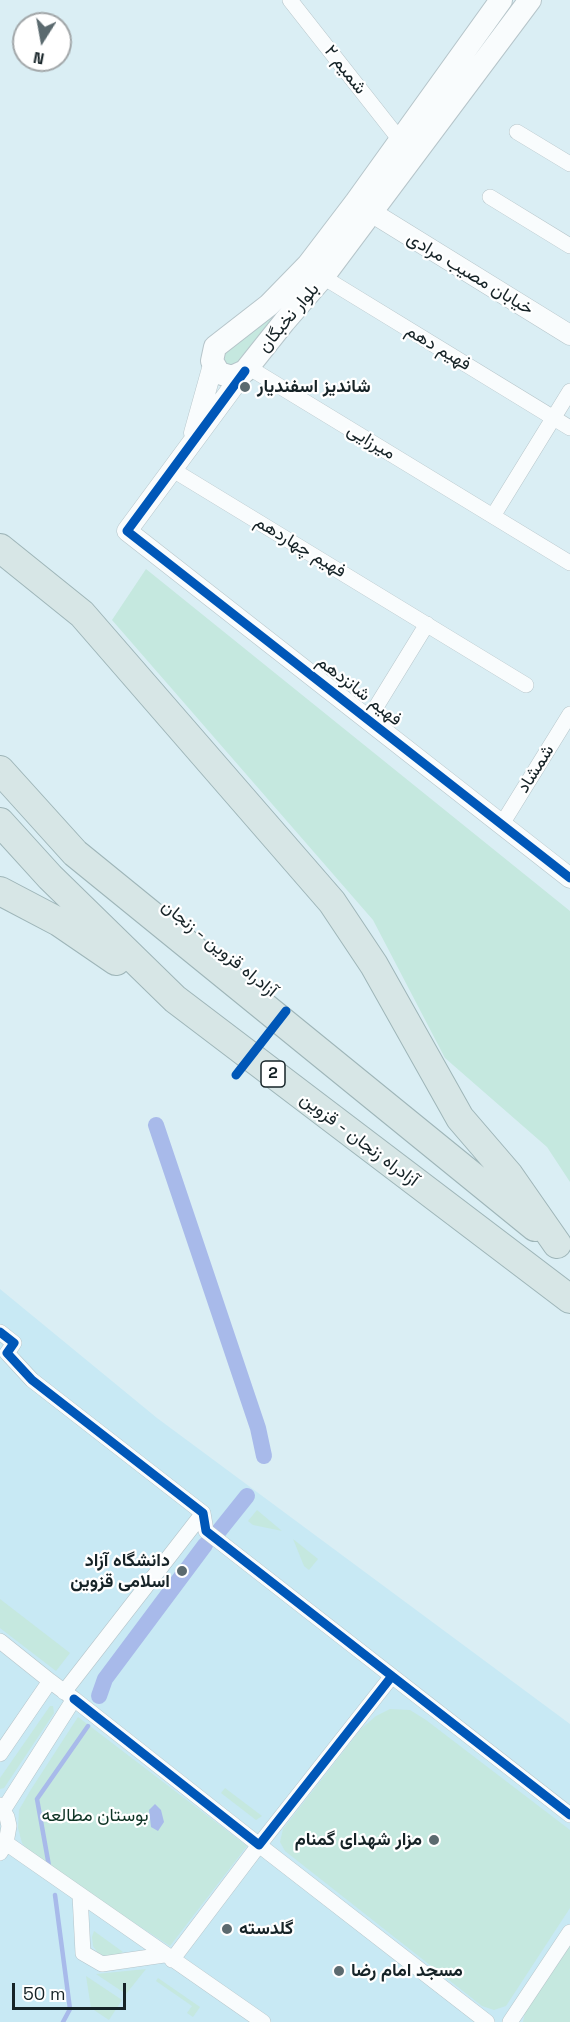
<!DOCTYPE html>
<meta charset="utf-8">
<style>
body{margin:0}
#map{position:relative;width:570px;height:2022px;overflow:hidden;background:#daeef4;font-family:"Space Grotesk",sans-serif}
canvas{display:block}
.north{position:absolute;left:12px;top:12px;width:60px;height:60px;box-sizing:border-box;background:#fff;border:2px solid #a2a7a9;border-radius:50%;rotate:191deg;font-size:16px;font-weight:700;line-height:24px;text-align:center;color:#162327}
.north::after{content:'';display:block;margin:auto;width:21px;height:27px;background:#5b6a6f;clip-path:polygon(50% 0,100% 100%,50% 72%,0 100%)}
.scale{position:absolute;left:12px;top:1983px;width:114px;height:27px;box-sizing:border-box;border:3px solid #162327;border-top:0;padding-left:8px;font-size:18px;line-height:21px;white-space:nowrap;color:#162327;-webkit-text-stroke:4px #fff;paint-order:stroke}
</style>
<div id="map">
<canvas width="570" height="2022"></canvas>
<div class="north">N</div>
<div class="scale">50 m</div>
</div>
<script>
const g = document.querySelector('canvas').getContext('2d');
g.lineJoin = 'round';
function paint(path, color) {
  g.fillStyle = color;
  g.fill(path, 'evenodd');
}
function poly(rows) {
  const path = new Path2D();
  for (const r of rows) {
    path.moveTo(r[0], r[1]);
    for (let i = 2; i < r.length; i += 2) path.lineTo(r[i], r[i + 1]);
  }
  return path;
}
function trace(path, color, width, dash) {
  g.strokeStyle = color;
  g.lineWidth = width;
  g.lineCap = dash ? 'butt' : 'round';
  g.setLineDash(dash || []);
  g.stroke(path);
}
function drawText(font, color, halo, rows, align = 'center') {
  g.font = font + ' "Space Grotesk",Vazirmatn,sans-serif';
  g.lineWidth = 4.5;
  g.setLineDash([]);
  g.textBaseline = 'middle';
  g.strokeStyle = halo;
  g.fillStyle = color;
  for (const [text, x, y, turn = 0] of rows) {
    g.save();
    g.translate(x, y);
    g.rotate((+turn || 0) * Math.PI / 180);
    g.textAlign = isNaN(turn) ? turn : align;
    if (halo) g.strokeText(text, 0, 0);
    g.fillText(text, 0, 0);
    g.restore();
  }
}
const built = poly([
 [0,1289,157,1418,570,1724,570,2022,0,2022]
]);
const green = poly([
 [278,312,242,365,224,368,220,352],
 [146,569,570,911,570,1182,547,1147,445,1058,373,920,112,620],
 [257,1510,282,1531,253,1525,248,1521],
 [293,1539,318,1559,309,1570,304,1566],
 [0,1599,70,1653,56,1671,0,1628],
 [50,1706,53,1706,54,1713,4,1788,0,1789,0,1778],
 [390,1709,410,1710,426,1720,570,1830,570,1908,506,2006,494,2010,482,2006,285,1851,280,1842,283,1829,361,1729,376,1716],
 [78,1717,247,1846,170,1946,36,1859,22,1843,18,1828,19,1810,30,1791],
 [225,1788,262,1816,256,1820,221,1793],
 [94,1931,123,1952,116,1956,107,1957,98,1953,93,1946,92,1937],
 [570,1946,570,2022,523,2022,525,2012],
 [146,1969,126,1994,96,1974],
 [86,1976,122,2000,109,2020,91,2008],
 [158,1978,200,2007,193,2017,187,2013,192,2006,156,1981]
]);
const water = poly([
 [155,1804,161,1810,164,1822,158,1831,151,1827,149,1810]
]);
const stream = poly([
 [49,1866,37,1799,88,1726],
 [55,1895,70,2009,63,2022]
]);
const canal = poly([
 [156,1125,258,1428,264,1456],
 [219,1531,247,1496],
 [99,1696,105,1679,205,1545]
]);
const minor = poly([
 [290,0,400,140],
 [517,132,570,164],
 [490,197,570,246],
 [323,277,570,428],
 [248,367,570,563],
 [173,470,526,685],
 [493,516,570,391],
 [368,720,427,624],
 [502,824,570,714],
 [0,1332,14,1343,7,1353,32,1380,203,1513,206,1531,570,1815],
 [0,1641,50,1681],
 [64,1692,203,1513],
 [74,1699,259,1845,392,1676],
 [0,1754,50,1681,74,1699,4,1809],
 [0,1805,7,1817,9,1826,6,1843,0,1853],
 [6,1843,263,2022],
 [80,1895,83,1953,102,1964,164,1955],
 [172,1960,259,1845,487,2022],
 [510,2022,570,1932]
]);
const tertiary = poly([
 [358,204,570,335],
 [245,371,127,531,570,878],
 [194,433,213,365]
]);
const secondary = poly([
 [501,0,356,202,308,265,269,305,215,347,212,361,219,373,232,377,245,371,284,322,323,277,530,0]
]);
const motorway = poly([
 [0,548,82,614,332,902,374,965,460,1118,509,1175,557,1244],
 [0,770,75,853,535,1227],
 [0,822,50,877,175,999,570,1299],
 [0,891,59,922,116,961]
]);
const cycleway = poly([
 [245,371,127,531,570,878],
 [236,1075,286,1011],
 [0,1332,14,1343,7,1353,32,1380,203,1513,206,1531,570,1815],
 [74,1699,259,1845,392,1676]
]);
const markers = [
 [245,387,6,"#5b6a6f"],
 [182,1571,6,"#5b6a6f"],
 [434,1840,6,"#5b6a6f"],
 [227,1929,6,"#5b6a6f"],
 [339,1971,6,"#5b6a6f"]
];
const shields = [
 [273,1074,24]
];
const shieldNames = [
 ["2",273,1074]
];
const streetNames = [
 ["شمیم ۲",345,70,52],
 ["خیابان مصیب مرادی",470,274,31],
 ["بلوار نخبگان",289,318,-50],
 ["فهیم دهم",438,348,31],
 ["میرزایی",371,442,31],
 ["فهیم چهاردهم",300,547,31],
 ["فهیم شانزدهم",359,691,38],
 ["شمشاد",536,769,-58],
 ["آزادراه قزوین - زنجان",219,949,39],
 ["آزادراه زنجان - قزوین",359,1140,37]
];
const poiNames = [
 ["شاندیز اسفندیار",257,387],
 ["دانشگاه آزاد",170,1561,"right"],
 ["اسلامی قزوین",170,1582,"right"],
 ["مزار شهدای گمنام",422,1840,"right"],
 ["گلدسته",239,1929],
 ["مسجد امام رضا",351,1971]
];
const parkNames = [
 ["بوستان مطالعه",95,1816]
];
paint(built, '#c8e9f4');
paint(green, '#c5e8df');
paint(water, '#a8baea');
trace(stream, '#a8baea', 4.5);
trace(canal, '#a8baea', 16);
trace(minor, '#b6c5ca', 16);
trace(tertiary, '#b6c5ca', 21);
trace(secondary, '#b6c5ca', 24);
trace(motorway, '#9eb5b8', 30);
trace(minor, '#f9fcfd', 15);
trace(tertiary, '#f9fcfd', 20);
trace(secondary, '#f9fcfd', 22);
trace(motorway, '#d7e6e6', 28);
trace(cycleway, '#0057b8', 9);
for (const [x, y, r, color] of markers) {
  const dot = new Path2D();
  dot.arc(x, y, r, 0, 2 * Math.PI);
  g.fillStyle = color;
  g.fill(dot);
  trace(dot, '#fff', 2);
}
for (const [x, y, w] of shields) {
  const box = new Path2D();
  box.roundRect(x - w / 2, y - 13, w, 26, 4.5);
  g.fillStyle = '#fff';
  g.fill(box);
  trace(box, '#162327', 1.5);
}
drawText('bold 16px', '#162327', null, shieldNames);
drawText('18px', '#162327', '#fff', streetNames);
drawText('bold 18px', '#162327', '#fff', poiNames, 'left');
drawText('18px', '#0f3526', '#fff', parkNames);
</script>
